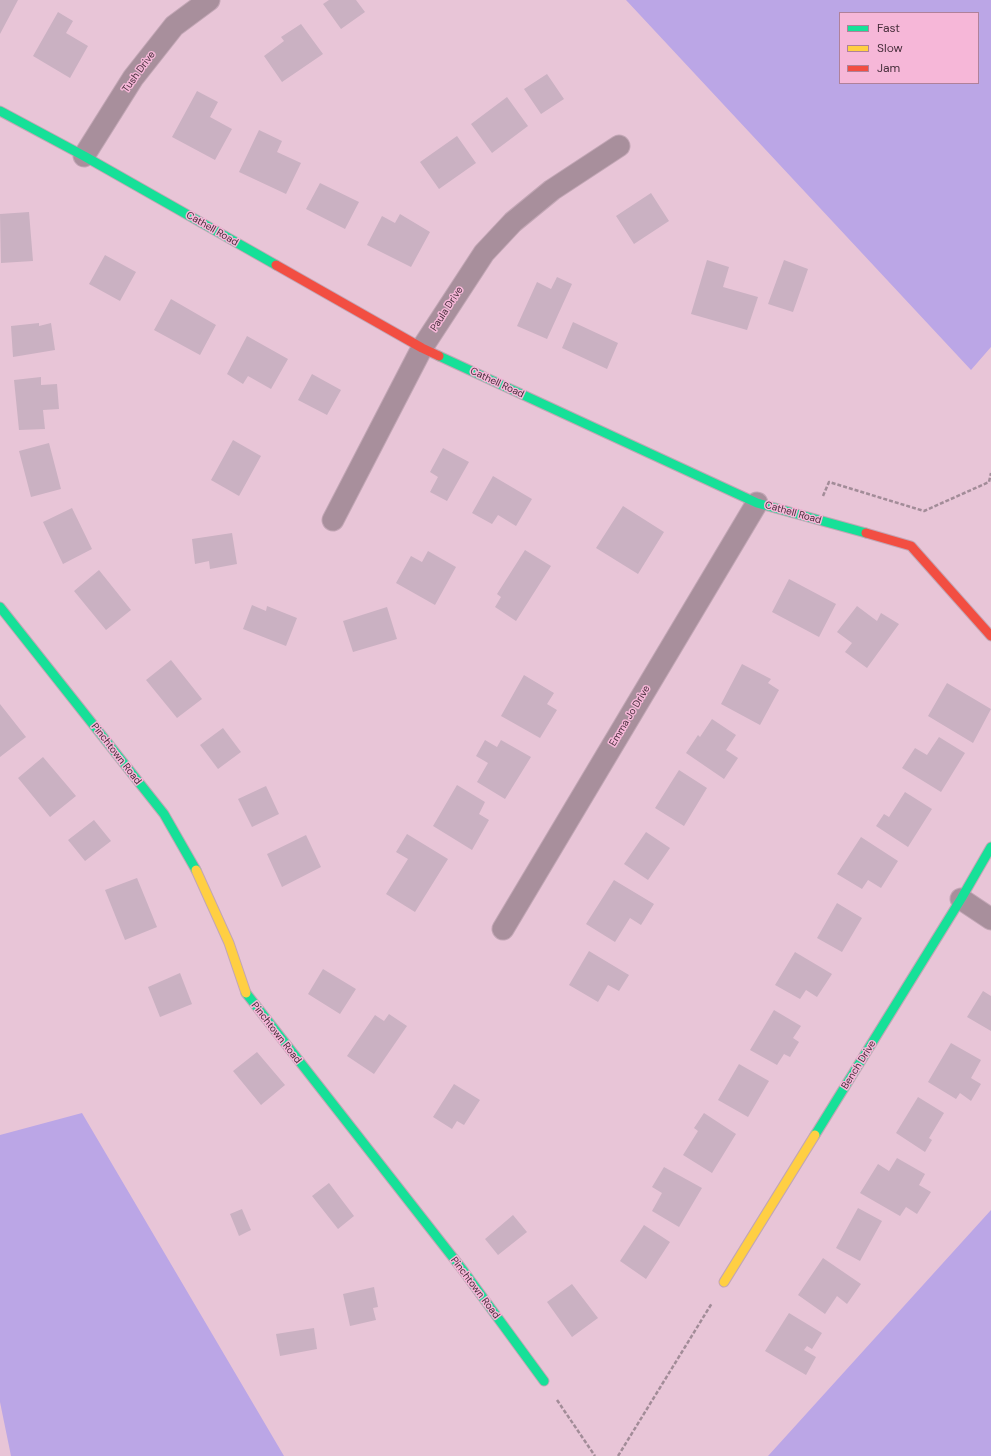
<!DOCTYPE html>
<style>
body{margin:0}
#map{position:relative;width:991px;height:1456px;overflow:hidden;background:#e8c5d7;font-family:"DM Sans",sans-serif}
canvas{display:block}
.legend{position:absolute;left:839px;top:12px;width:140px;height:72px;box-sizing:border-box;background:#f6b7d8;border:1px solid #b0819a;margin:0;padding:5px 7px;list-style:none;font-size:12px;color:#482f3c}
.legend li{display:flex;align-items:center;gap:8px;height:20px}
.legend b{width:20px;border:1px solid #b0819a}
</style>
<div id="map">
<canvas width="991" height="1456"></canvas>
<ul class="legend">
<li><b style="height:5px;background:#16e098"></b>Fast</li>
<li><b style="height:5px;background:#ffcf43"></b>Slow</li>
<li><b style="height:5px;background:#f24e42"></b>Jam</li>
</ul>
</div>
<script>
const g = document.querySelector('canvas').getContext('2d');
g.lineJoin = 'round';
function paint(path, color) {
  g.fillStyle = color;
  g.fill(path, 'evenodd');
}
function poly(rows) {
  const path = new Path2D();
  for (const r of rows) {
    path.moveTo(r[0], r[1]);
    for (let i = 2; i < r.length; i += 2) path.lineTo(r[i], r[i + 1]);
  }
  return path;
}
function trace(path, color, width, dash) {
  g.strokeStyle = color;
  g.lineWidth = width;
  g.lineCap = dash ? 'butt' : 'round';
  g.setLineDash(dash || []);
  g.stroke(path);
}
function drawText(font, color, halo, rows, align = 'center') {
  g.font = font + ' "DM Sans",sans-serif';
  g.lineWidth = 3;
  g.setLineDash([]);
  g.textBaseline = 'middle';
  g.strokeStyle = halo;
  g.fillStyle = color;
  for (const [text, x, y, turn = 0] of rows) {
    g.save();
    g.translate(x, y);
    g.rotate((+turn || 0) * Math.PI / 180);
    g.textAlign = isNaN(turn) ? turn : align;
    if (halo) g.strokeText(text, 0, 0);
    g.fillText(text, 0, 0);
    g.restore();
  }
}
const green = poly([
 [626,0,991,0,991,347,971,370],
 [840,13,978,13,978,83,840,83],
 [82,1113,284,1456,11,1456,0,1402,0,1135],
 [991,1210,991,1456,768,1456]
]);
const building = poly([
 [0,0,18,0,0,34],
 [329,0,356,0,365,12,341,29,323,4],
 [58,12,73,21,66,33,88,46,70,78,33,56],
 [301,24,323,54,282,82,264,56,284,41,281,37],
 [547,74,564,99,541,114,524,89],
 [197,91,218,102,210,117,232,129,215,160,172,137],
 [507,97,528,126,492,153,471,124],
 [259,130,282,141,277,152,301,163,286,194,239,172],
 [457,136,476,163,439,189,420,162],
 [320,183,359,202,345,229,306,209],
 [651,193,669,221,634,244,616,216],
 [29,212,33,261,1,263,0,214],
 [400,214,430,232,411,267,367,245,382,216,395,223],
 [105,255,136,272,120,301,89,284],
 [707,260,729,267,723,287,758,297,747,330,691,314],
 [784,260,808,269,793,312,768,304],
 [557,277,572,284,547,339,517,326,537,282,551,289],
 [171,299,216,325,200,355,154,330],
 [573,322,618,343,607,369,562,348],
 [39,323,39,326,51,323,55,350,13,357,11,326],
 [247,336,288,359,271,389,248,376,243,384,227,374],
 [312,374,341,390,327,415,298,400],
 [41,377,41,385,57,384,59,409,43,410,45,429,19,430,14,380],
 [233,440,261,456,239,496,211,480],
 [49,443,61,489,31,497,19,451],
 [443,448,469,462,447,501,430,492,438,477,430,472],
 [493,476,532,499,516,526,498,515,492,524,472,513],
 [623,506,664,532,638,574,596,548],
 [72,508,92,549,63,564,43,522],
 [232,533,237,564,210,569,209,561,195,564,192,539],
 [525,550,551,566,516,621,495,607,501,597,497,594],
 [428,551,456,567,435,605,396,583,411,556,422,562],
 [99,570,131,610,106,630,74,591],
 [789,579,836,604,819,637,772,612],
 [252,605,266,611,267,606,297,618,286,646,243,629],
 [857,606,877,621,881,613,899,624,867,668,845,652,852,643,837,632],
 [387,607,397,639,353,652,343,621],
 [171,660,202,699,177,718,146,680],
 [742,664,771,679,768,683,779,690,760,725,721,704],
 [524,675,554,693,547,704,557,710,540,738,501,716],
 [947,683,991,709,973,743,928,716],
 [0,704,26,737,0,757],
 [712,719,736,735,726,750,738,758,724,779,686,753,698,735,700,737],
 [223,728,241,752,218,769,200,745],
 [939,737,965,753,941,792,902,768,915,748,927,755],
 [485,740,497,747,501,740,531,757,505,799,477,782,488,763,476,756],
 [43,757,76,796,50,817,18,778],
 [679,770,707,788,684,826,655,808],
 [457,785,485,802,479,814,489,820,472,850,433,826],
 [266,786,279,814,252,827,238,799],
 [905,792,932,809,908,847,876,826,884,814,889,817],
 [94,820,111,841,85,861,68,840],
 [646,832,670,848,648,880,624,864],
 [407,834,448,859,415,912,386,894,408,859,396,852],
 [306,835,321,867,282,887,267,854],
 [861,837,898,861,881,888,868,880,862,889,837,874],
 [137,878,157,927,125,940,105,890],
 [614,880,654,904,641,925,630,918,615,942,586,924],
 [837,903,862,918,842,952,817,938],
 [589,951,629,975,619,991,608,985,598,1002,569,985],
 [795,952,832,974,817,997,806,990,800,999,775,985],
 [323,969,356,989,340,1014,308,994],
 [180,973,192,1004,160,1017,148,987],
 [983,991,991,996,991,1031,967,1017],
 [774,1010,801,1026,793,1038,799,1042,790,1057,784,1054,777,1065,750,1050],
 [389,1014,407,1026,374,1074,347,1056,375,1015,384,1021],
 [951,1043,981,1060,971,1078,981,1084,971,1101,960,1093,956,1099,928,1082],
 [257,1052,285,1085,261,1105,233,1071],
 [739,1064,769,1081,748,1117,718,1100],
 [454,1084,480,1100,464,1125,457,1121,452,1129,433,1117],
 [918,1097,944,1113,929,1138,932,1140,925,1152,896,1133],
 [704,1113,736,1134,712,1173,683,1155,698,1131,694,1128],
 [897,1158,925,1174,919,1185,931,1192,917,1214,906,1207,900,1216,860,1193,878,1164,889,1171],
 [664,1167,702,1188,679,1227,652,1211,662,1193,652,1187],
 [329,1183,354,1216,338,1229,312,1196],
 [858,1208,882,1221,860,1261,836,1248],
 [242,1209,251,1230,239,1236,230,1214],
 [513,1215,527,1232,498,1255,485,1239],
 [644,1225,670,1242,646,1279,620,1261],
 [823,1258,861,1284,847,1304,837,1296,825,1314,798,1295],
 [572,1284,598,1318,572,1337,547,1302],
 [374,1287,378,1307,373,1308,376,1320,350,1326,343,1294],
 [789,1313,822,1333,812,1349,807,1346,804,1350,816,1357,806,1375,765,1351],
 [314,1328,317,1349,280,1356,276,1334]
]);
const path = poly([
 [823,496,829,482,924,511,989,482,991,473],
 [557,1400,595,1456],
 [618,1456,712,1303]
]);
const street = poly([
 [84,156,133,78,174,26,209,0],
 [333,520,422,348,484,253,513,222,552,190,619,146],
 [961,899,991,919],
 [503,929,757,503]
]);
const fast = poly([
 [0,111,84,156,276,265],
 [439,356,757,503,866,533],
 [0,607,164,814,196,870],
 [246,993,462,1269,544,1381],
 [815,1135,961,899,991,847]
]);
const slow = poly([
 [196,870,229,943,246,993],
 [724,1282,815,1135]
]);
const jam = poly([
 [276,265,422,348,439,356],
 [866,533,911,546,991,636]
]);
const streetNames = [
 ["Tush Drive",139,72,-54],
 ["Cathell Road",212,229,30],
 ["Paula Drive",447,309,-57],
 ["Cathell Road",497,383,25],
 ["Cathell Road",793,513,16],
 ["Emma Jo Drive",630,716,-59],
 ["Pinchtown Road",116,754,52],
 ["Pinchtown Road",276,1033,52],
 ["Bench Drive",859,1065,-58],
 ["Pinchtown Road",475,1288,53]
];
paint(green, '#bba6e6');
paint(building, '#cab1c2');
trace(street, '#c2a6b5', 23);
trace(fast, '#c2a6b5', 11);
trace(slow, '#c2a6b5', 11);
trace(jam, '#c2a6b5', 11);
trace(path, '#a28c98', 2.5, [4, 2]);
trace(street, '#a88f9c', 21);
trace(fast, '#16e098', 9);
trace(slow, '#ffcf43', 9);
trace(jam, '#f24e42', 9);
drawText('10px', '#482f3c', '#f6b7d8', streetNames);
</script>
